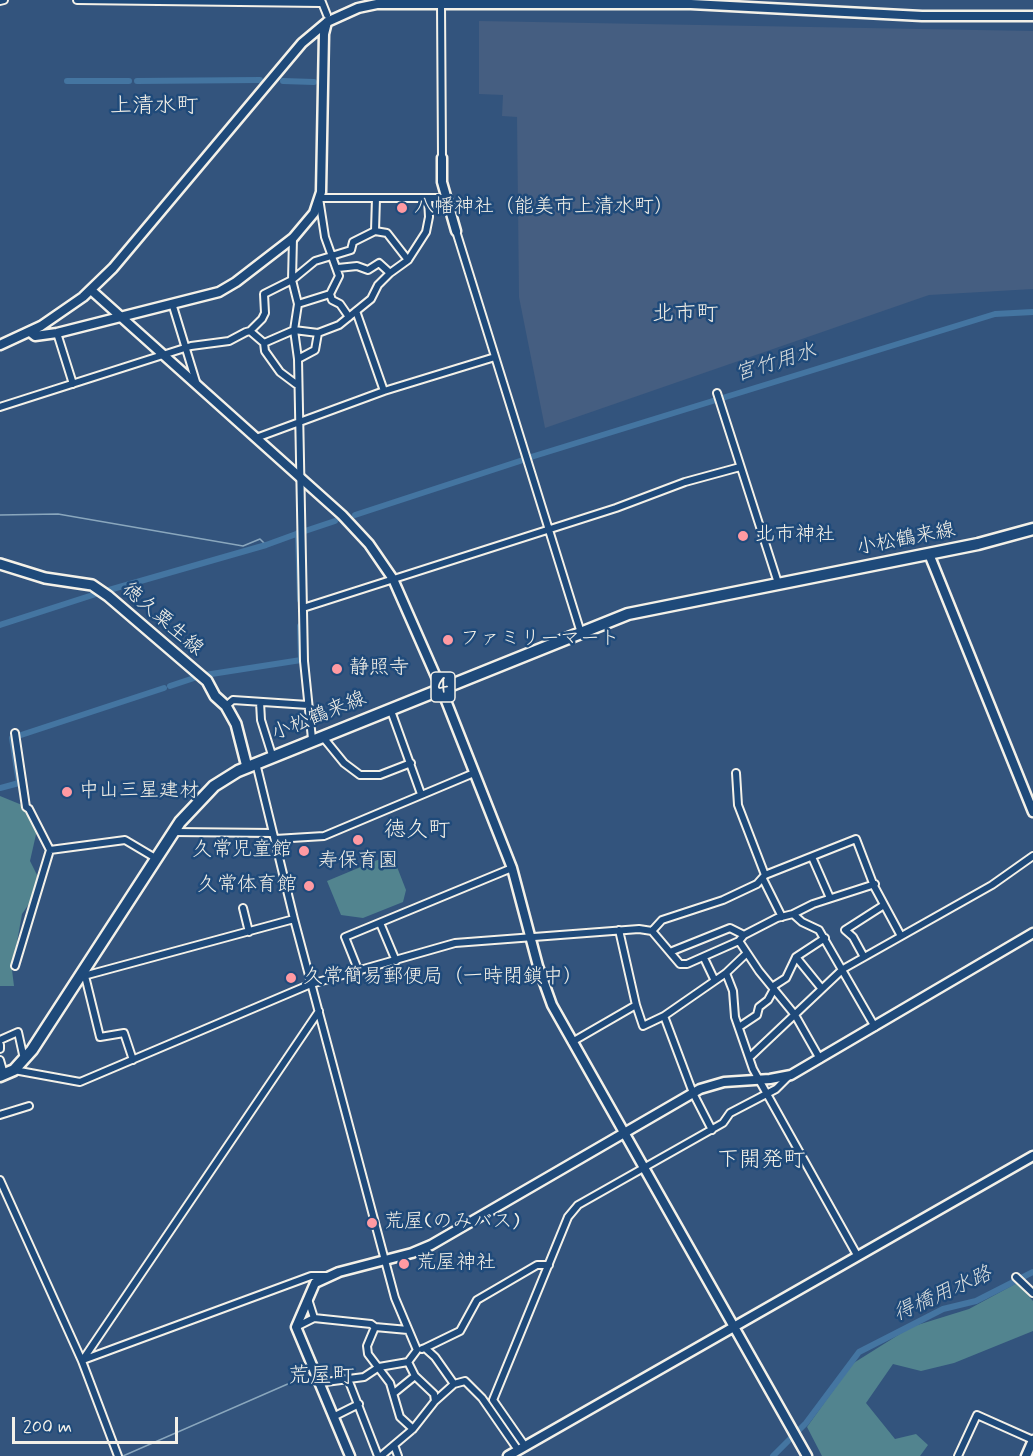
<!DOCTYPE html>
<meta charset="utf-8">
<style>
body{margin:0}
#map{position:relative;width:1033px;height:1456px;overflow:hidden;background:#33547d;font-family:Mynerve,sans-serif}
canvas{display:block}
.scale{position:absolute;left:12px;top:1417px;width:166px;height:27px;box-sizing:border-box;border:3px solid #f4f1e8;border-top:0;padding-left:8px;font-size:18px;line-height:21px;white-space:nowrap;color:#f4f1e8;-webkit-text-stroke:4px #1f4a7a;paint-order:stroke}
</style>
<div id="map">
<canvas width="1033" height="1456"></canvas>
<div class="scale">200 m</div>
</div>
<script>
const g = document.querySelector('canvas').getContext('2d');
g.lineJoin = 'round';
function paint(path, color) {
  g.fillStyle = color;
  g.fill(path, 'evenodd');
}
function poly(rows) {
  const path = new Path2D();
  for (const r of rows) {
    path.moveTo(r[0], r[1]);
    for (let i = 2; i < r.length; i += 2) path.lineTo(r[i], r[i + 1]);
  }
  return path;
}
function trace(path, color, width, dash) {
  g.strokeStyle = color;
  g.lineWidth = width;
  g.lineCap = dash ? 'butt' : 'round';
  g.setLineDash(dash || []);
  g.stroke(path);
}
function drawText(font, color, halo, rows, align = 'center') {
  g.font = font + ' Mynerve,"Klee One",sans-serif';
  g.lineWidth = 5;
  g.setLineDash([]);
  g.textBaseline = 'middle';
  g.strokeStyle = halo;
  g.fillStyle = color;
  for (const [text, x, y, turn = 0] of rows) {
    g.save();
    g.translate(x, y);
    g.rotate((+turn || 0) * Math.PI / 180);
    g.textAlign = isNaN(turn) ? turn : align;
    if (halo) g.strokeText(text, 0, 0);
    g.fillText(text, 0, 0);
    g.restore();
  }
}
const built = poly([
 [479,21,1033,31,1033,289,929,295,545,428,519,297,517,117,502,116,503,95,479,94]
]);
const green = poly([
 [0,796,22,805,37,830,30,861,42,885,22,914,12,970,14,986,0,986],
 [392,854,406,890,403,902,363,918,341,915,327,881],
 [1017,1283,1033,1301,1033,1331,954,1363,921,1371,893,1364,866,1403,895,1439,916,1434,928,1445,920,1456,822,1456,807,1427,852,1364,911,1327,969,1309]
]);
const stream = poly([
 [138,4,184,5],
 [0,515,58,514,243,546,260,539,266,545],
 [123,1456,290,1383]
]);
const canal = poly([
 [67,81,129,81],
 [137,81,260,80],
 [283,81,314,82],
 [531,457,995,314,1033,312],
 [355,515,523,460],
 [305,531,335,521],
 [298,533,300,600],
 [109,590,266,545,299,533],
 [0,625,99,593],
 [205,675,301,660,300,626],
 [170,686,194,678],
 [21,735,164,688],
 [0,788,19,783,12,738],
 [773,1456,806,1423,859,1352,943,1309,976,1301,1033,1272]
]);
const minor = poly([
 [77,0,321,3],
 [321,0,327,15],
 [0,1,4,0],
 [441,4,442,158],
 [375,231,387,233,408,260],
 [456,231,581,633],
 [293,238,292,280,298,304,294,330,298,359,304,661,312,739],
 [338,268,357,266,368,270,379,263,390,273],
 [330,294,332,300,340,304,349,317],
 [172,303,197,385],
 [298,304,330,294,339,276,325,237,319,198,446,198],
 [356,311,384,391],
 [250,331,262,319,265,313,264,294,292,280,315,261,351,250,353,242,375,231,376,198],
 [57,333,73,384],
 [264,343,265,351,280,372,296,384],
 [298,359,315,350,318,333],
 [717,393,778,583],
 [0,407,191,346,229,341,246,332,250,331,264,343,294,330,318,333,339,325,371,299,378,285,390,273,408,260,426,232,429,217,428,199],
 [256,438,384,391,495,357],
 [303,608,616,508,685,482,740,467],
 [260,702,261,720,272,755],
 [226,706,233,700,308,705],
 [390,708,421,794],
 [15,733,26,807,29,809,50,850,15,966],
 [322,736,344,763,360,775,380,775,411,763],
 [256,763,294,919,395,1298,417,1350,408,1362,415,1376,434,1394,435,1401,413,1429,381,1456],
 [736,773,738,805,765,875],
 [174,832,273,833],
 [275,839,324,836,474,773],
 [50,850,125,840,157,859],
 [812,857,830,898],
 [763,879,782,917],
 [243,908,249,932],
 [793,914,813,904,875,884],
 [380,923,396,961],
 [652,931,662,920,723,900,757,884,765,875,856,839,874,886,901,936],
 [739,941,759,971,795,1015,820,1059],
 [670,952,730,928,744,935],
 [796,957,822,989],
 [864,957,853,937,845,930,884,905],
 [704,958,714,979],
 [359,972,345,937,512,868],
 [726,973,733,991,735,1017,753,1069,857,1255],
 [85,976,100,1037,124,1033,133,1060],
 [80,977,294,919],
 [772,987,786,978,796,957,825,938],
 [636,1005,643,1026,664,1016],
 [739,1027,757,1015,759,1007,768,1000,774,989],
 [0,1040,18,1032,24,1059],
 [572,1042,636,1005,619,930],
 [0,1045,0,1049],
 [751,1056,843,969,992,885,1033,856],
 [0,1060,4,1074],
 [14,1070,80,1082,311,984,455,943,639,929,652,931,680,964,687,964,739,941,744,935,777,918,793,914,802,922,819,930,875,1027],
 [0,1115,29,1106],
 [712,1130,693,1093,664,1016,726,973,747,953],
 [0,1180,82,1361,118,1456],
 [1016,1277,1033,1293],
 [308,1299,314,1318],
 [296,1327,314,1318,371,1324,375,1327],
 [408,1330,375,1327,367,1346,368,1354,390,1383,400,1417,413,1429],
 [425,1348,460,1331,477,1300,537,1265,549,1265],
 [422,1349,425,1348,435,1357,454,1384],
 [83,1360,311,1276,327,1276],
 [82,1361,319,1011],
 [348,1379,378,1456],
 [318,1383,364,1377,379,1367,408,1362],
 [394,1393,415,1376],
 [435,1401,454,1384,465,1381,482,1398,518,1450],
 [333,1417,359,1404],
 [394,1445,398,1456],
 [525,1446,493,1400,568,1217,578,1205,723,1123,730,1113,776,1089,790,1075],
 [958,1456,977,1415,1033,1440]
]);
const tertiary = poly([
 [442,158,442,182,456,231],
 [91,290,342,515,369,544,393,579,441,688,512,868,538,966,552,1005,807,1456],
 [30,332,35,336,57,333,219,292,236,282,293,238,314,213,321,192,324,34,327,22],
 [0,345,41,326,83,297,113,268,302,43,327,22,358,8,377,4,691,4,922,16,1033,16],
 [929,554,1033,812],
 [350,1456,296,1327,315,1283,339,1272,412,1253,431,1245,700,1089,724,1082,770,1079,791,1075,1033,933],
 [508,1456,1033,1156],
 [1026,1456,1033,1440]
]);
const secondary = poly([
 [0,564,45,578,92,585,108,596,207,681,215,696,226,706,236,724,247,767]
]);
const primary = poly([
 [0,1076,14,1070,32,1050,180,822,214,786,238,771,628,614,978,544,1033,529]
]);
const markers = [
 [402,208,6,"#ff9aa2"],
 [743,536,6,"#ff9aa2"],
 [448,640,6,"#ff9aa2"],
 [337,669,6,"#ff9aa2"],
 [67,792,6,"#ff9aa2"],
 [358,840,6,"#ff9aa2"],
 [304,851,6,"#ff9aa2"],
 [309,886,6,"#ff9aa2"],
 [291,978,6,"#ff9aa2"],
 [372,1223,6,"#ff9aa2"],
 [404,1264,6,"#ff9aa2"]
];
const shields = [
 [443,687,24]
];
const shieldNames = [
 ["4",443,687]
];
const poiNames = [
 ["八幡神社（能美市上清水町）",414,208],
 ["北市神社",755,536],
 ["ファミリーマート",460,640],
 ["静照寺",349,669],
 ["中山三星建材",79,792],
 ["久常児童館",292,851,"right"],
 ["寿保育園",358,862,"center"],
 ["久常体育館",297,886,"right"],
 ["久常簡易郵便局（一時閉鎖中）",303,978],
 ["荒屋(のみバス)",384,1223],
 ["荒屋神社",416,1264]
];
const streetNames = [
 ["小松鶴来線",906,540,-11],
 ["徳久粟生線",162,620,41],
 ["小松鶴来線",319,717,-22]
];
const waterNames = [
 ["宮竹用水",776,364,-17],
 ["得橋用水路",943,1295,-24]
];
const quarterNames = [
 ["上清水町",154,107],
 ["北市町",685,315],
 ["徳久町",417,831],
 ["下開発町",761,1161],
 ["荒屋町",321,1377]
];
paint(built, '#455e81');
paint(green, '#52848f');
trace(stream, '#8aa7bd', 1.5);
trace(canal, '#4475a1', 6);
trace(minor, '#f4f1e8', 10);
trace(tertiary, '#f4f1e8', 13);
trace(secondary, '#f4f1e8', 14);
trace(primary, '#f4f1e8', 15);
trace(minor, '#1f4a7a', 6);
trace(tertiary, '#1f4a7a', 8);
trace(secondary, '#1f4a7a', 9);
trace(primary, '#1f4a7a', 10);
for (const [x, y, r, color] of markers) {
  const dot = new Path2D();
  dot.arc(x, y, r, 0, 2 * Math.PI);
  g.fillStyle = color;
  g.fill(dot);
  trace(dot, '#1f4a7a', 2);
}
for (const [x, y, w] of shields) {
  const box = new Path2D();
  box.roundRect(x - w / 2, y - 15, w, 30, 4.5);
  g.fillStyle = '#1f4a7a';
  g.fill(box);
  trace(box, '#f4f1e8', 1.5);
}
drawText('bold 18px', '#f4f1e8', null, shieldNames);
drawText('20px', '#f4f1e8', '#1f4a7a', poiNames, 'left');
drawText('20px', '#f4f1e8', '#1f4a7a', streetNames);
drawText('italic 21px', '#dadedd', '#1f4a7a', waterNames);
drawText('22px', '#f4f1e8', '#1f4a7a', quarterNames);
</script>
